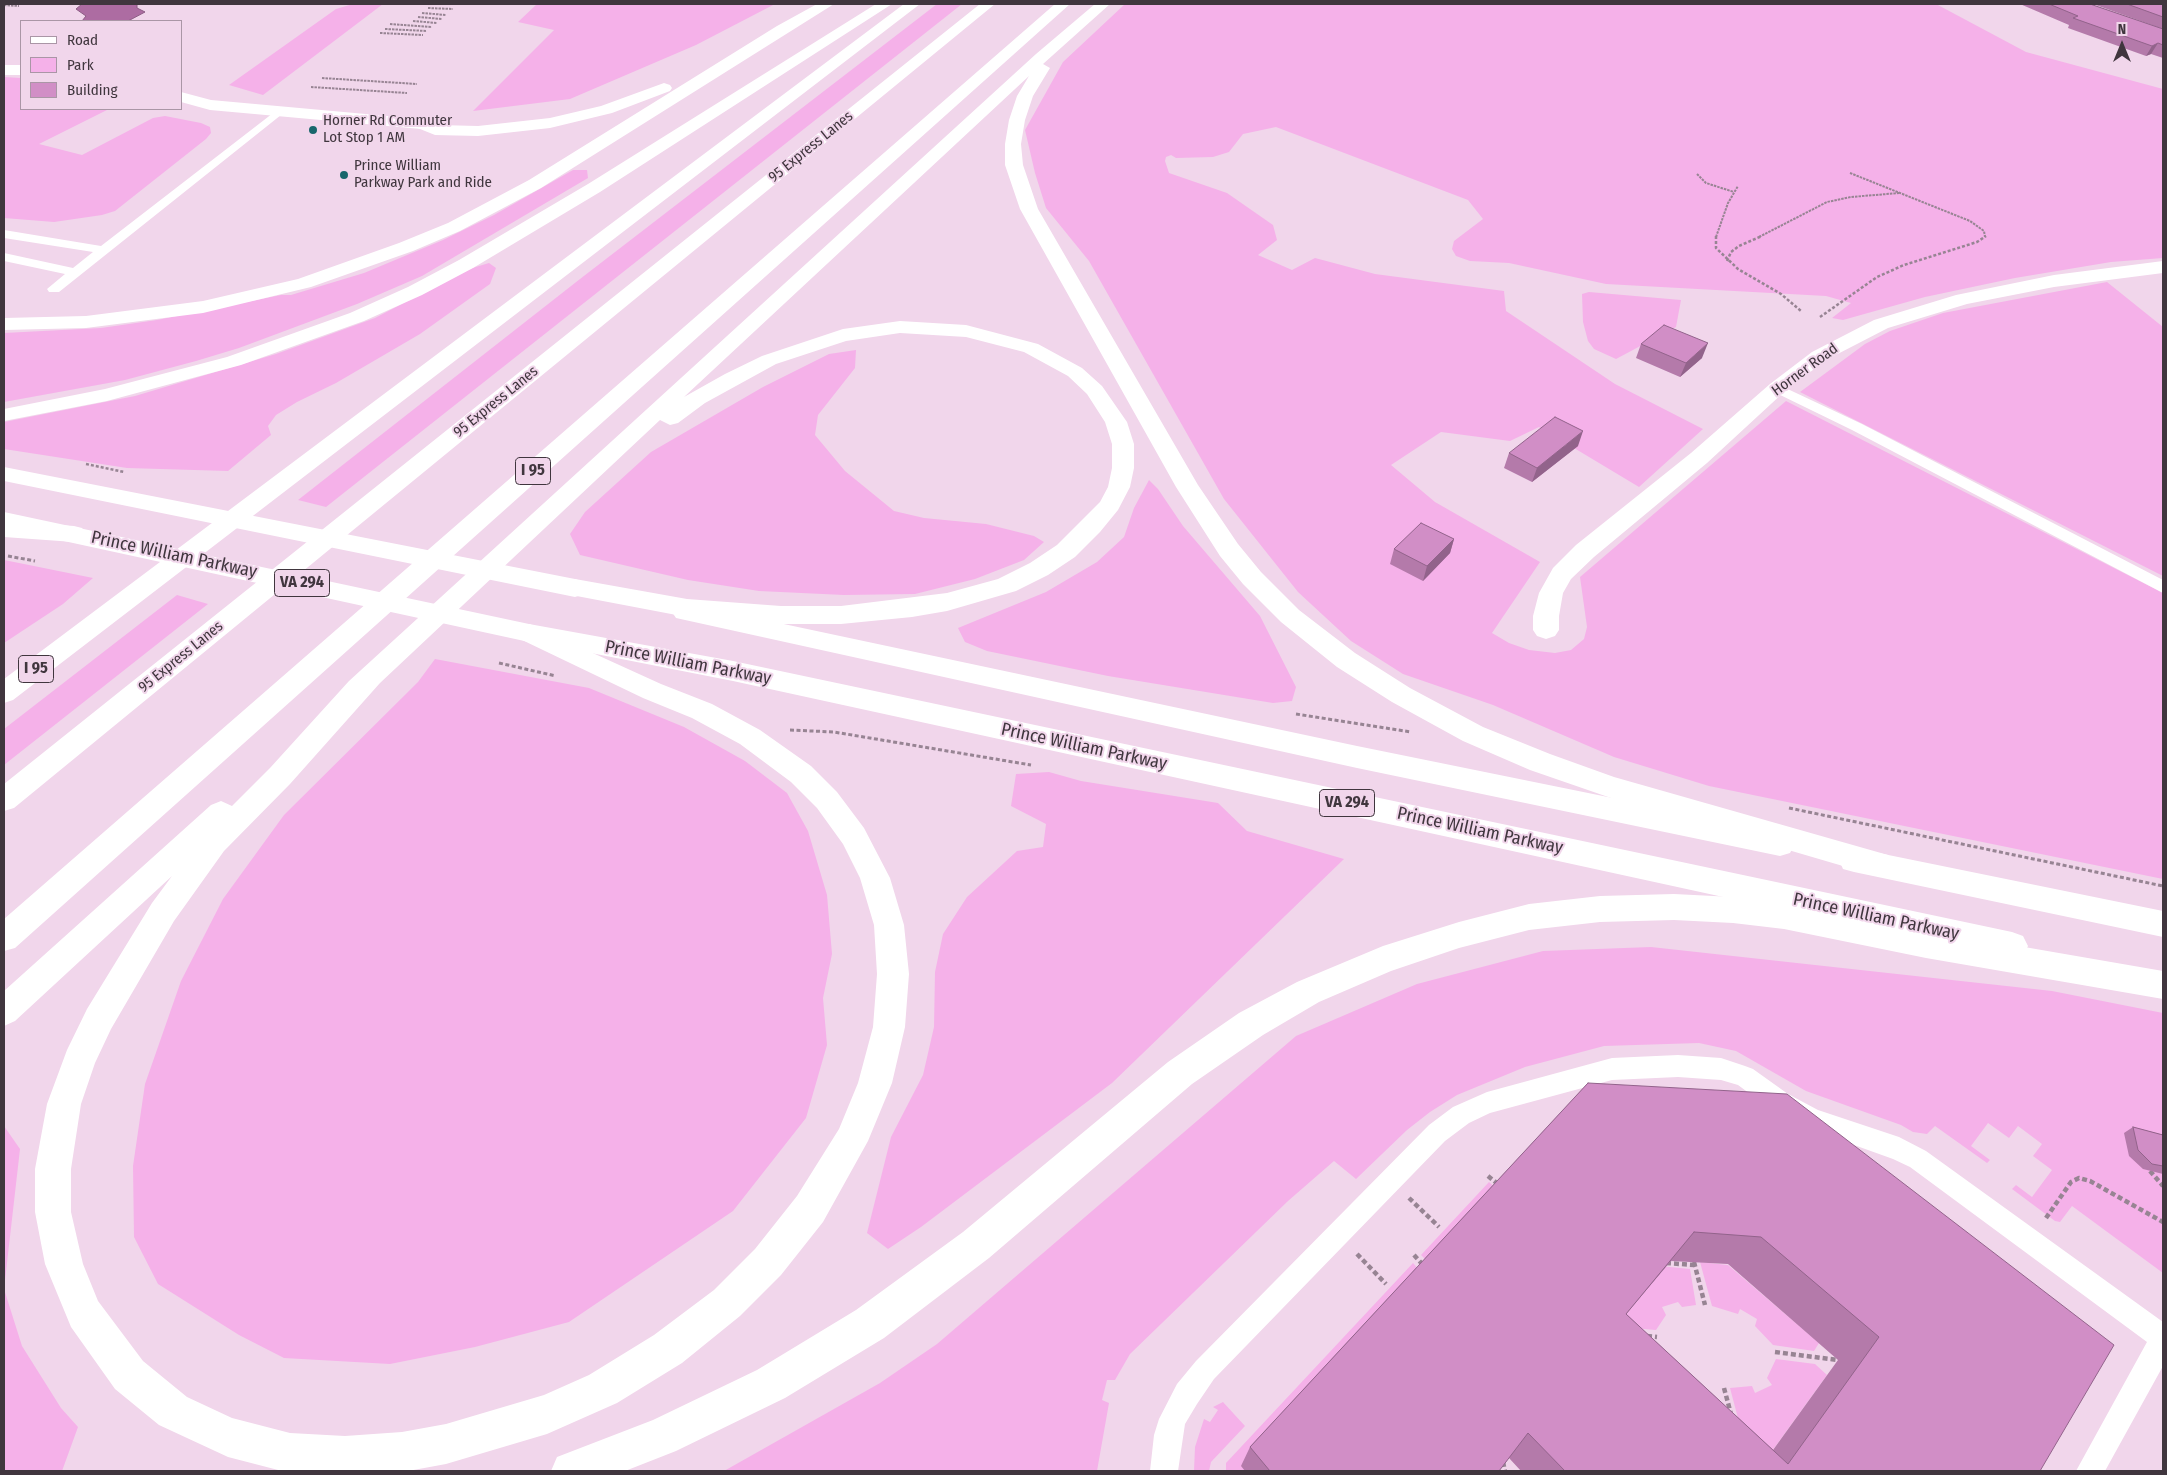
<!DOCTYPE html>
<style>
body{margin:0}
#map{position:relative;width:2167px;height:1475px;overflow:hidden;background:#f1d6eb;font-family:"Fira Sans Condensed",sans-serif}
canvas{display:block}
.frame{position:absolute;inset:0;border:5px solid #40363e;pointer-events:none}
.legend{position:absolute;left:20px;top:20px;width:162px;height:90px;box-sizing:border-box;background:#f1d6eb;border:1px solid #aa96a6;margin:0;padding:6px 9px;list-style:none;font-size:15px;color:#40363e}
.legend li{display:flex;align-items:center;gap:10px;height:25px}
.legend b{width:25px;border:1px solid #aa96a6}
.north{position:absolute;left:2097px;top:20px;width:50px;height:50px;-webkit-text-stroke:4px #f1d6eb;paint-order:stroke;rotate:0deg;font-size:14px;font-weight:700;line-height:20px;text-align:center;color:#40363e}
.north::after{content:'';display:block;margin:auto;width:18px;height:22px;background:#40363e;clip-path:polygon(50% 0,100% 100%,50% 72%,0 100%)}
</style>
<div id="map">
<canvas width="2167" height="1475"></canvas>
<div class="frame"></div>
<ul class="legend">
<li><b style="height:6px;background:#fff"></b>Road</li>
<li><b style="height:14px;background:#f5b1e9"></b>Park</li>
<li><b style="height:14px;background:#d18ec6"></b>Building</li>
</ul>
<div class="north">N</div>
</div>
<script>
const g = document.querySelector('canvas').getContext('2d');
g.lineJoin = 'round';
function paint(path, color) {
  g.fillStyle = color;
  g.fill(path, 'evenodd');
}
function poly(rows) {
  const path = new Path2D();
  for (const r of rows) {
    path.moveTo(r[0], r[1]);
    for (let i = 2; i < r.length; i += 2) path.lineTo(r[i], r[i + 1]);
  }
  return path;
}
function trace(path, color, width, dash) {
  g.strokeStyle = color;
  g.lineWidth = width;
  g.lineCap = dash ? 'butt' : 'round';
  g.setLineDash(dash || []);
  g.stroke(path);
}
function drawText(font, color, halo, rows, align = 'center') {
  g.font = font + ' "Fira Sans Condensed",sans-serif';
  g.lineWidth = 4;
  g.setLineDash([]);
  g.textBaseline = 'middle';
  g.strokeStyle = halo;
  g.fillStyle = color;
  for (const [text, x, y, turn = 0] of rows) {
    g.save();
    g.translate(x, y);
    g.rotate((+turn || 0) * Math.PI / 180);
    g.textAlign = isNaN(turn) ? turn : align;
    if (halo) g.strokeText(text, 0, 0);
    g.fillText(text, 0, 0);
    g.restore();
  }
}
const green = poly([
 [349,4,383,4,263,95,229,85,336,9,353,4],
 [537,4,775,4,696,45,570,99,473,111,554,30,518,22],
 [937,4,962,4,326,507,298,500,580,279],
 [1125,4,1936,4,2026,52,2163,89,2163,258,2111,262,2015,278,1925,297,1843,320,1832,318,1851,303,1826,296,1606,284,1509,263,1470,261,1456,256,1452,249,1454,241,1483,219,1468,200,1276,127,1243,134,1229,152,1213,157,1176,158,1171,155,1166,157,1165,161,1169,173,1227,193,1273,225,1277,240,1258,255,1292,270,1315,258,1375,274,1504,291,1506,311,1615,384,1703,429,1639,487,1539,427,1510,441,1441,432,1391,465,1435,502,1540,562,1492,633,1509,643,1529,650,1555,653,1571,650,1584,639,1587,627,1580,577,1786,401,2163,593,2163,879,1709,786,1614,757,1493,705,1403,674,1351,641,1298,592,1224,499,1089,261,1046,208,1035,173,1025,130,1063,62],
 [4,77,21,78,21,109,109,109,39,144,82,155,153,118,165,116,201,123,210,127,211,133,206,139,115,211,102,215,54,222,4,218],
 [573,170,587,170,588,178,422,276,357,304,239,348,196,361,125,380,4,402,4,333,101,328,157,320,281,295,291,295,364,273,443,240,494,215],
 [489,263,496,268,490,284,420,334,336,383,297,402,276,415,268,426,271,435,228,471,127,468,4,449,4,422,135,396,276,354,375,318,469,269],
 [2107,282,2163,327,2163,576,1800,392,1865,344,1890,331,1943,313],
 [1589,292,1681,300,1676,327,1616,359,1594,349,1588,341,1583,322,1582,294],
 [856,350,855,368,818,415,815,435,845,471,894,511,924,518,986,524,1034,536,1044,542,1024,560,975,579,915,594,844,595,759,591,688,580,580,555,570,534,585,512,651,452,763,387,829,354],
 [1149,480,1158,489,1183,526,1260,616,1296,687,1292,701,1273,703,1108,676,987,651,965,642,958,628,1046,592,1097,562,1124,537,1134,508],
 [4,560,29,565,93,578,63,604,4,643],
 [177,595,208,604,4,765,4,729],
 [435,659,589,688,684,727,745,761,787,793,808,831,827,895,832,954,823,998,827,1045,806,1118,733,1211,569,1322,475,1347,390,1364,284,1358,239,1335,158,1284,134,1237,133,1166,145,1084,181,981,223,899,284,815,418,682],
 [1049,772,1081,781,1218,803,1247,831,1344,859,1112,1083,921,1227,888,1249,867,1233,891,1137,923,1075,934,1027,935,972,943,934,967,897,1017,851,1043,847,1046,824,1011,806,1016,774],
 [1651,947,2052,991,2163,1013,2163,1273,2072,1206,2060,1222,2055,1221,2012,1189,2016,1185,2032,1197,2052,1170,2033,1156,2042,1144,2018,1126,2009,1138,1988,1123,1971,1146,1990,1160,1987,1163,1935,1126,1927,1134,1913,1132,1901,1125,1806,1091,1736,1051,1699,1043,1604,1046,1525,1067,1457,1095,1430,1112,1407,1130,1356,1179,1334,1161,1288,1201,1130,1354,1115,1380,1107,1380,1102,1400,1109,1403,1097,1471,724,1471,880,1383,937,1344,1296,1036,1417,984,1543,951],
 [4,1126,20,1149,4,1289],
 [1489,1182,1497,1189,1429,1263,1421,1255],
 [1700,1262,1728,1265,1819,1343,1814,1351,1773,1345,1755,1326,1757,1319,1740,1309,1738,1314,1712,1306],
 [1413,1263,1421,1272,1245,1471,1226,1471,1226,1463],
 [1660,1266,1690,1269,1696,1305,1682,1307,1678,1302,1662,1307,1666,1315,1656,1330,1609,1326],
 [4,1289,22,1346,61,1408,78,1427,62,1471,4,1471],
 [1776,1359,1815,1364,1827,1375,1759,1469,1749,1460,1730,1388,1752,1386,1755,1393,1772,1385,1767,1378],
 [1223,1402,1245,1426,1211,1462,1209,1471,1194,1471,1195,1447,1204,1419,1210,1422,1218,1410,1213,1407]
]);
const water = poly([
 [82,4,137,4,137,8,145,12,128,21,82,21,86,16,76,9,82,4]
]);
const pathFar3 = poly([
 [474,4,480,4],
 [4,5,19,6],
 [428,8,453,9],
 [422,13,446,15],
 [418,17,442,19],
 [413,21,437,23],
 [390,24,432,27],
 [385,29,427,31],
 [380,33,423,35],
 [322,78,417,84],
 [311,87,407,93],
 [1850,173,1970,221,1984,231,1985,237],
 [1697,174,1706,183,1734,192],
 [1716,237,1728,203,1738,186],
 [1759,237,1827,202,1851,197,1899,193]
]);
const pathFar2 = poly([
 [1716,236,1716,248,1738,269,1781,294,1801,311],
 [1727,261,1731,252,1739,246,1762,236],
 [1820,317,1877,277,1904,265,1977,242,1986,236],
 [86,464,124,472]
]);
const pathFar1 = poly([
 [8,556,35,561],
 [499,663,556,676],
 [1296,714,1411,732],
 [790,730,834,732,1031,765],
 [1789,808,2163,886]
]);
const path = poly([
 [2150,1171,2163,1186],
 [1488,1176,1499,1185],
 [1409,1198,1439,1227],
 [2046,1218,2071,1182,2079,1178,2090,1181,2163,1222],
 [1357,1254,1386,1284],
 [1414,1255,1424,1266],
 [1694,1262,1705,1305],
 [1666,1263,1695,1265],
 [1647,1336,1657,1337],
 [1775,1352,1838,1360],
 [1724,1388,1731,1414],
 [1503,1462,1505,1471]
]);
const service = poly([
 [277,110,281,111,281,115,59,292,49,292,47,289,65,274,4,261,4,253,73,268,93,252,4,238,4,230,101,246,277,110],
 [1777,384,1862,424,2163,580,2163,593,1852,430,1772,391,1770,388,1772,385,1777,384],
 [1678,1055,1721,1058,1745,1066,1753,1069,1788,1094,1818,1110,1899,1137,1926,1151,2163,1322,2163,1366,2105,1471,2076,1471,2147,1342,1910,1167,1893,1159,1804,1127,1772,1110,1738,1085,1721,1080,1678,1077,1612,1080,1490,1113,1469,1123,1445,1141,1214,1379,1197,1404,1185,1424,1178,1471,1150,1471,1154,1435,1159,1419,1177,1384,1196,1361,1429,1125,1453,1107,1487,1092,1612,1058,1678,1055]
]);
const minor = poly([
 [4,65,21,65,21,75,4,75,4,65],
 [181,92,211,100,421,119,429,124,421,129,210,110,181,102,181,92],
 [2163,261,2163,273,2054,287,1967,304,1888,328,1826,360,1784,392,1707,463,1594,557,1571,579,1563,593,1559,616,1559,630,1555,636,1546,639,1537,636,1533,630,1533,616,1539,593,1553,568,1576,545,1691,453,1770,384,1812,352,1874,320,1956,295,2054,275,2163,261]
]);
const primary = poly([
 [685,603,1357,746,1780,832,1790,835,1795,844,1790,853,1780,856,1357,768,676,618,672,612,676,606,685,603],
 [529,624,733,661,2012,932,2023,936,2028,946,2023,956,2012,960,733,681,520,639,516,633,520,627,529,624],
 [1854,848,2163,911,2163,937,1854,872,1843,869,1839,860,1843,851,1854,848]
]);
const trunk = poly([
 [4,467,575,579,584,582,587,588,584,594,575,597,4,481,4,467],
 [4,512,529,624,538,627,542,633,538,639,529,642,4,528,4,512]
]);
const motorway = poly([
 [817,4,834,4,541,188,460,231,413,251,311,287,203,313,86,328,4,330,4,318,86,316,203,301,298,279,399,243,448,223,529,180,777,26,817,4],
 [876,4,892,4,600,192,473,268,422,295,364,321,241,365,107,401,4,421,4,409,105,389,227,357,350,313,408,287,459,260,588,184,876,4],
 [904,4,920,4,13,700,4,703,4,679,904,4],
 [980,4,995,4,14,808,4,811,4,784,980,4],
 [1055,4,1070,4,15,948,4,951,4,919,1055,4],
 [1095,4,1110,4,1043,64,1050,68,1033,96,1025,120,1021,144,1023,165,1038,209,1198,485,1238,544,1261,572,1299,610,1355,653,1410,688,1483,727,1550,754,1614,777,1888,855,1892,864,1888,873,1877,876,1611,798,1530,770,1463,741,1392,702,1337,667,1281,622,1243,584,1220,556,1176,487,1020,209,1005,165,1005,144,1009,120,1017,96,1029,76,684,397,725,374,762,356,843,329,900,321,966,325,1038,344,1082,368,1102,386,1127,422,1134,444,1134,468,1130,487,1118,510,1100,532,1075,557,1048,575,1016,591,947,611,912,617,841,624,781,624,687,617,566,594,563,588,566,582,575,579,687,599,781,606,841,606,947,593,998,579,1030,563,1057,545,1100,502,1108,487,1112,468,1112,444,1105,422,1087,394,1068,376,1024,352,966,337,900,333,846,341,776,364,705,403,678,423,670,425,660,420,380,683,290,784,224,851,174,921,111,1029,95,1063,81,1104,71,1169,71,1212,83,1264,98,1301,143,1361,187,1397,232,1418,290,1433,345,1436,402,1432,446,1424,544,1395,589,1375,654,1335,714,1290,755,1249,797,1196,839,1129,858,1083,873,1027,877,974,874,925,860,878,843,844,817,808,791,782,740,744,692,718,643,698,520,639,516,633,520,627,529,624,661,684,712,704,760,730,811,766,837,792,864,828,890,878,904,925,909,974,905,1027,892,1083,868,1141,823,1222,781,1275,740,1316,682,1363,617,1403,547,1434,446,1464,408,1471,282,1471,228,1457,159,1425,115,1389,71,1327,45,1264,35,1212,35,1169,47,1104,67,1050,87,1009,152,903,172,876,15,1021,4,1026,4,991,211,805,221,801,232,806,270,768,349,681,1036,54,1095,4],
 [664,83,670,85,672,88,670,91,612,113,550,128,478,136,435,135,415,127,413,124,421,119,438,125,478,126,550,118,601,106,664,83],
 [4,521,74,526,82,528,86,534,82,540,74,542,4,537,4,521],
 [1674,894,1733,897,1784,903,1926,930,2163,971,2163,999,1926,958,1784,929,1733,923,1674,920,1600,922,1529,930,1459,948,1391,971,1319,1002,1263,1035,1192,1084,989,1258,884,1338,785,1398,676,1451,625,1471,551,1471,557,1457,653,1420,757,1370,856,1310,963,1232,1168,1062,1239,1013,1297,982,1383,946,1459,922,1529,904,1600,896,1674,894]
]);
const wall = poly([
 [2020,4,2090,4,2163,29,2163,58,2151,54,2146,56,2068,28,2069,25],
 [2093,4,2163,4,2163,29],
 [1641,344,1702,358,1680,377,1636,358],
 [1578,446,1532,482,1504,468,1509,453],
 [1454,539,1450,553,1423,581,1390,564,1394,549],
 [1588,1083,2040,1471,1521,1471,1509,1458,1499,1471,1245,1471,1241,1466,1250,1447],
 [1671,1261,1728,1264,1838,1360,1773,1450,1626,1314],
 [2133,1127,2163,1135,2163,1174,2143,1169,2129,1156,2124,1133]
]);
const shadedWall = poly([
 [2158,43,2151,54,2146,56,2152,46],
 [1708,343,1702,358,1680,377,1686,363],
 [1583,431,1578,446,1532,482,1537,468],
 [1454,539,1450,553,1423,581,1427,566]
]);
const building = poly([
 [2049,4,2090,4,2163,29,2163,45,2158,43,2152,46,2073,18,2078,16,2049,4],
 [2127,4,2163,4,2163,17,2127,4],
 [1664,325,1708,343,1686,363,1641,344,1664,325],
 [1555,417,1583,431,1537,468,1509,453,1555,417],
 [1421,523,1454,539,1427,566,1394,549,1421,523],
 [1588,1083,1787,1094,2114,1345,2040,1471,1565,1471,1528,1433,1499,1471,1270,1471,1250,1447,1588,1083],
 [1694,1232,1761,1237,1879,1337,1788,1464,1626,1314,1694,1232],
 [2133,1127,2163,1135,2163,1166,2152,1164,2138,1150,2133,1127]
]);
const markers = [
 [313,130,5,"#18666c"],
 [344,175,5,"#18666c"]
];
const farPoinames = [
 ["Horner Rd Commuter",323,121],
 ["Lot Stop 1 AM",323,138],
 ["Prince William",354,166],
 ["Parkway Park and Ride",354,183]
];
const farStreetnames = [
 ["95 Express Lanes",811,147,-39],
 ["Horner Road",1805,370,-36],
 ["95 Express Lanes",496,402,-39],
 ["95 Express Lanes",181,657,-39]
];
const shields = [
 [533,471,35],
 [302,583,55],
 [36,669,35],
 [1347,803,55]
];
const shieldNames = [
 ["I 95",533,471],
 ["VA 294",302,583],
 ["I 95",36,669],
 ["VA 294",1347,803]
];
const streetNames = [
 ["Prince William Parkway",174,555,12],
 ["Prince William Parkway",688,663,11],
 ["Prince William Parkway",1084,747,12],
 ["Prince William Parkway",1480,831,12],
 ["Prince William Parkway",1876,917,12]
];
paint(green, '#f5b1e9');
paint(water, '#ad6ca2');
trace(water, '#8c5c84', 1);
trace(pathFar3, '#978493', 2, [2.5, 1]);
trace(pathFar2, '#978493', 2.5, [3, 2]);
trace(pathFar1, '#978493', 3, [4, 2.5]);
trace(path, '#978493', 4.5, [5, 3]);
paint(service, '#fff');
paint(minor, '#fff');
paint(primary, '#fff');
paint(trunk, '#fff');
paint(motorway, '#fff');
paint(wall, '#b47aaa');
paint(shadedWall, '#92638b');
paint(building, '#d18ec6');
trace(building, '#92638b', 1);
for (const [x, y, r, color] of markers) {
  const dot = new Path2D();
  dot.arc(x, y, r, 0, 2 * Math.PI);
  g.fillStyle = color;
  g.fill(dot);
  trace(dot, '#f1d6eb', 2);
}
drawText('15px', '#40363e', '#f1d6eb', farPoinames, 'left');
drawText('15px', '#40363e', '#f1d6eb', farStreetnames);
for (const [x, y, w] of shields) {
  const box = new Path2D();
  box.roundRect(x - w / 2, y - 13.5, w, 27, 4);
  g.fillStyle = '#f1d6eb';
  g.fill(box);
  trace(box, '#40363e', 1);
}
drawText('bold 16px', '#40363e', null, shieldNames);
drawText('18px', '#40363e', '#f1d6eb', streetNames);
</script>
